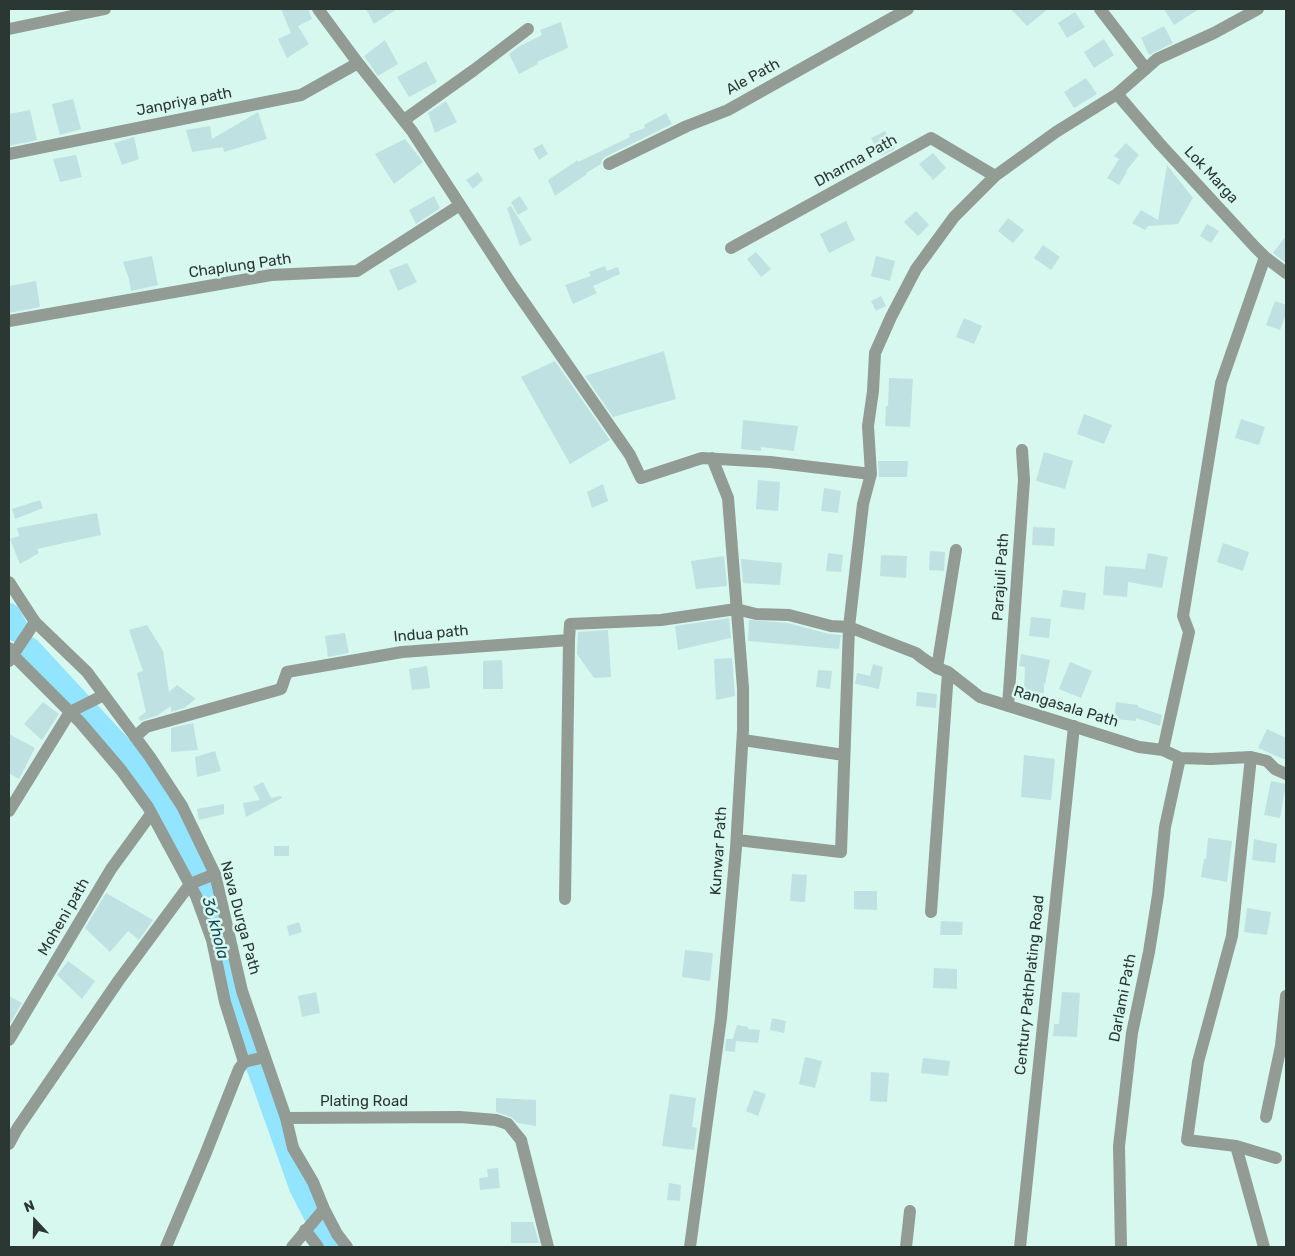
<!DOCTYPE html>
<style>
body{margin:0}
#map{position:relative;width:1295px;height:1256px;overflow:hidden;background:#d7f8ee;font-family:Rubik,sans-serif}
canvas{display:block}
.frame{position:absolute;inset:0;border:10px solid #2b3733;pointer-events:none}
.north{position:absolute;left:10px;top:1196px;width:50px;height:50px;-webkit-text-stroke:4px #d7f8ee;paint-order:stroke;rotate:339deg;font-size:14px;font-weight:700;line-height:20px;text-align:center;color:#2b3733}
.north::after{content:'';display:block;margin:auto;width:18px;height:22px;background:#2b3733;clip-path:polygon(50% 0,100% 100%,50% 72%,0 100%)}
</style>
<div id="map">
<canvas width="1295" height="1256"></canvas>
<div class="frame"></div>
<div class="north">N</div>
</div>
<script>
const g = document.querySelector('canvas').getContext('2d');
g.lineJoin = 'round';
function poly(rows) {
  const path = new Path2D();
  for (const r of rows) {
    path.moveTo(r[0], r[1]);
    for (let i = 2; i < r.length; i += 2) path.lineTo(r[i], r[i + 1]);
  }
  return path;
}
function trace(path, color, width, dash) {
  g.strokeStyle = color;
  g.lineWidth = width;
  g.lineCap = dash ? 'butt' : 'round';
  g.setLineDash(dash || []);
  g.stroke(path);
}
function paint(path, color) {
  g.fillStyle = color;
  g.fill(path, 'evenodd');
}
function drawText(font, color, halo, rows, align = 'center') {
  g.font = font + ' Rubik,sans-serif';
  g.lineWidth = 5;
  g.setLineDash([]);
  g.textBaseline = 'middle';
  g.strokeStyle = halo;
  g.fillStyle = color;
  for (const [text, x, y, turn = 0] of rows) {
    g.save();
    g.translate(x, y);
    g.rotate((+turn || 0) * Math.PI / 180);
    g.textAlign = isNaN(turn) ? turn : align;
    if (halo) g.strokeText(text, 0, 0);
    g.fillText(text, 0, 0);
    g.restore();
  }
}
const river = poly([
 [9,615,17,630],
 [29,649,130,758,171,818,209,898,232,993,301,1187,332,1247]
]);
const building = poly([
 [281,9,308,9,312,19,298,26,309,44,287,58,278,39,291,33],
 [366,9,397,9,374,24],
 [1011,9,1048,9,1027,26],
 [1164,9,1199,9,1174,25],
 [1075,12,1085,27,1067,38,1058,23],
 [561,22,568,48,537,62,538,64,519,74,509,54,518,47,542,35,540,30],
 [1164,26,1173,43,1149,55,1141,38],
 [1104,39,1114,55,1094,68,1084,52],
 [385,40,398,64,378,76,364,56],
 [426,61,437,82,409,97,397,77],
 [1086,78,1097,94,1074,108,1064,92],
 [73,99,81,129,60,135,52,104],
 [446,101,457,122,435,133,428,113],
 [30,110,37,140,9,146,9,114],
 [258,112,267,139,224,152,223,147,192,152,186,130,210,126,212,139],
 [666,113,672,124,605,157,602,160,601,164,586,173,587,174,555,196,548,180,578,160,578,162,597,153,630,137,629,134,645,128,644,125],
 [885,131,895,149,881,156,871,138],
 [134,137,139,159,122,165,114,143],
 [405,139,423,162,394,184,375,154],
 [1126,143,1139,155,1126,171,1127,172,1119,185,1107,178,1119,159,1114,156],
 [542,144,548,154,539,160,533,149],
 [933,153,946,168,933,180,919,164],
 [76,155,82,177,60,182,53,159],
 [1167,165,1193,198,1178,224,1148,226,1145,230,1132,223,1141,210,1158,220],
 [478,172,483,180,473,189,466,180],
 [434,196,440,208,416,224,409,210],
 [520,196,528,209,518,215,511,202],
 [511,206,532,240,520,246,507,208],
 [916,211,929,225,918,236,904,222],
 [1008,218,1024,230,1013,243,998,231],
 [846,221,855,240,829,253,820,234],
 [1207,224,1219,231,1211,243,1200,236],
 [1286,236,1286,263,1273,253],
 [1043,245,1060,257,1051,270,1034,258],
 [756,252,771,269,761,277,747,259],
 [152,256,158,285,131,291,129,279,123,262],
 [876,256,895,261,890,281,871,276],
 [407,263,417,282,398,291,389,270],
 [605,266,607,271,618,267,620,274,593,286,597,293,573,304,565,285,591,276,589,272],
 [36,281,40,307,9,313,9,286],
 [881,296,886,306,876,311,871,301],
 [1275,301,1286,305,1286,314,1280,330,1266,325],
 [964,318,982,326,974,344,956,337],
 [664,351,676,399,613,417,585,376],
 [555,361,610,440,570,464,521,377],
 [889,378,913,379,910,427,885,426,886,406,888,406],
 [1084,414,1112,425,1104,444,1077,434],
 [1241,419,1265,427,1259,445,1235,438],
 [743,420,798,426,794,451,761,447,761,451,741,449],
 [1044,452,1073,461,1065,489,1036,481],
 [878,461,908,461,907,477,879,477],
 [758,480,780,482,778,511,756,509],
 [603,484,608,501,592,508,587,492],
 [824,488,841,491,838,513,821,511],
 [40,500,43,508,15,519,12,509],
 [97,513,101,535,37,549,39,553,20,564,10,539,19,536,17,528],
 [1033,527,1055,528,1054,546,1032,545],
 [1223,543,1249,552,1243,571,1217,562],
 [930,551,945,552,944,571,929,570],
 [828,553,843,555,841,572,826,571],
 [1148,553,1168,557,1162,588,1128,582,1127,597,1103,595,1105,566,1145,569],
 [881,555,907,556,906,578,880,576],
 [724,556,727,586,696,589,691,561],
 [741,559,782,563,780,585,743,583],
 [1063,590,1086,593,1084,610,1060,607],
 [1031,617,1051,619,1049,638,1029,636],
 [729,618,731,638,678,650,675,626],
 [749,620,788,623,829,634,841,635,839,649,748,641],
 [147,625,163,651,169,692,177,685,196,699,184,708,171,712,171,706,158,715,141,721,138,718,146,712,137,673,143,671,129,630],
 [608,630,611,677,594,678,577,654,578,632],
 [345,633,349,653,328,657,325,636],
 [1021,654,1050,660,1045,684,1044,683,1044,693,1024,692,1025,667,1019,666],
 [732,658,735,696,716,700,714,659],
 [502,660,503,689,483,689,483,661],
 [1070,662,1092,671,1081,698,1059,689],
 [873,664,883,667,879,689,855,684,857,673,870,676],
 [427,666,430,688,412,690,409,669],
 [818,670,832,671,830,689,816,687],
 [917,692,937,694,936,708,916,706],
 [43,702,59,714,42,740,24,724],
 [1116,702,1138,705,1138,707,1162,715,1160,726,1136,718,1136,721,1114,719],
 [193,723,198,750,171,752,171,728],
 [1267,729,1286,738,1286,760,1258,748],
 [9,734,35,748,19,779,9,773],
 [215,751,221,771,197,777,195,757],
 [1024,755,1055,759,1051,800,1021,797],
 [1271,781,1286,784,1280,818,1264,815],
 [263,782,271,798,281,796,282,798,246,817,243,803,260,800,253,787],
 [224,804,224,814,199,820,197,809],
 [1208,838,1232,841,1227,882,1201,877,1204,859,1206,859],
 [1254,839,1277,844,1275,863,1252,860],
 [274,846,289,846,289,856,274,856],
 [792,874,807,875,805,902,790,901],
 [854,891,877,891,877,910,854,909],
 [106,893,153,920,139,940,128,931,110,952,85,928],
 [1247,908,1271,912,1267,935,1244,932],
 [941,921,963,922,962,935,940,935],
 [299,922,302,932,289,936,287,926],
 [685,950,713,953,710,981,682,977],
 [68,961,95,981,82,999,57,975],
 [934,968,957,969,957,989,933,988],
 [316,992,320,1013,302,1017,298,996],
 [1062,992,1080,993,1077,1037,1053,1036,1054,1024,1059,1024],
 [9,996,22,1003,9,1025],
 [772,1018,786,1021,784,1033,770,1030],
 [737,1025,748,1027,748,1029,760,1030,758,1043,736,1041,735,1052,725,1051,726,1039,733,1039],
 [805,1057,822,1061,815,1088,799,1084],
 [923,1058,950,1061,948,1076,921,1073],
 [871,1072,889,1073,887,1102,870,1101],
 [754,1090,766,1094,758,1116,746,1111],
 [670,1094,696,1098,692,1127,697,1128,694,1150,662,1146],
 [496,1098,536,1100,536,1126,518,1123,511,1117,496,1112],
 [498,1168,500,1188,480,1190,479,1178,488,1177,487,1169],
 [669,1183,681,1185,680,1201,667,1200],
 [511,1222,533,1222,539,1243,511,1243]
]);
const minor = poly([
 [318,9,358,63,412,131,512,285,630,455,641,478,702,458,770,462,871,474],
 [1100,9,1146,69],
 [9,29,105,9],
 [1117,94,1160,144,1255,247,1265,257,1286,273],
 [404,120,474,70,528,29],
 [9,154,301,95,358,63],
 [609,164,687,126,728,110,908,9],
 [731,248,931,138,995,176],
 [9,321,271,275,357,271,460,205],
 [9,582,35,622,87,672,150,757,182,806,215,874,242,991,286,1118,293,1148,313,1182,324,1209,337,1234,347,1247],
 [9,648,13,655,80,722,121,770,148,807,196,896,212,940,225,1002,244,1062],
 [9,661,35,622],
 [937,668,956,550],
 [1008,706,1024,480,1022,450],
 [135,737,146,727,281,689,287,672,402,652,569,640,570,624,661,620,736,609,756,614,789,615,831,626,849,627,916,653,921,657,937,668,948,672,980,697,1139,747,1163,750,1180,758,1211,759,1251,757,1267,761,1275,769,1286,774],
 [743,740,844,755],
 [1163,750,1189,632,1183,616,1221,383,1265,257],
 [1251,757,1232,936,1198,1062,1187,1140,1236,1146,1276,1158],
 [9,811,70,712,104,695],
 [737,840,841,852,849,627,863,504,871,474,868,426,873,391,875,353,891,317,916,269,954,217,995,176,1056,132,1117,94,1157,59,1214,33,1258,9],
 [565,899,569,640],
 [931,912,948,672],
 [9,1040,111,869,151,814],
 [1266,1117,1281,1046,1286,996],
 [286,1118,460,1117,496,1120,508,1124,521,1140,548,1247],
 [9,1144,17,1129,119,980,190,884,215,874],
 [1236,1146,1264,1247],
 [305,1230,318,1247],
 [166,1247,205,1155,239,1069,244,1062,265,1057],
 [292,1247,324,1209],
 [690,1247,721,1018,736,848,743,730,743,688,728,498,712,458],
 [906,1247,910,1211],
 [1020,1247,1074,726],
 [1121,1247,1119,1146,1132,1033,1149,952,1158,895,1165,827,1180,758]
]);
const streetNames = [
 ["Ale Path",753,77,-29],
 ["Janpriya path",184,102,-11],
 ["Dharma Path",856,161,-29],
 ["Lok Marga",1211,175,47],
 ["Chaplung Path",240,266,-8],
 ["Parajuli Path",1001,577,-86],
 ["Indua path",431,634,-5],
 ["Rangasala Path",1066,707,17],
 ["Kunwar Path",719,851,-86],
 ["Moheni path",64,917,-60],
 ["Nava Durga Path",240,918,75],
 ["Century PathPlating Road",1030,985,-84],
 ["Darlami Path",1123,998,-79],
 ["Plating Road",364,1102]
];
const waterNames = [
 ["36 khola",215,928,75]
];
trace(river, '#92e4ff', 24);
paint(building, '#bfe1e2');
trace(minor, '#929c95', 12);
drawText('15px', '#2b3733', '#d7f8ee', streetNames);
drawText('italic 16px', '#194857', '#d7f8ee', waterNames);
</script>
